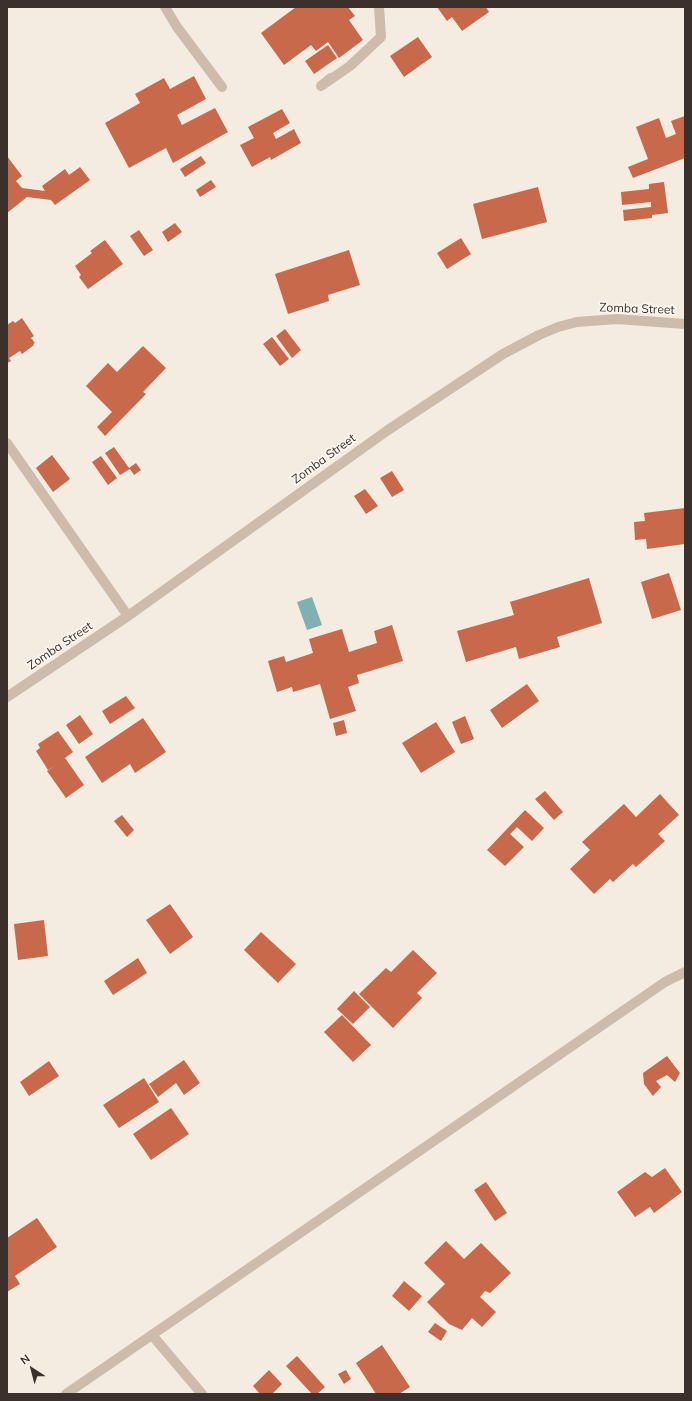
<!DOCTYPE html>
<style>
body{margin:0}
#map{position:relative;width:692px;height:1401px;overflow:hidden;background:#f4ebe1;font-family:Mulish,sans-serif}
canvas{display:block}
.frame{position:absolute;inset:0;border:8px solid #3b302b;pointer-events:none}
.north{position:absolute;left:12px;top:1349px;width:40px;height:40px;-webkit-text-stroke:3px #fbf5ee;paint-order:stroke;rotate:324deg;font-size:11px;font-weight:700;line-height:16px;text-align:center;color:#3b302b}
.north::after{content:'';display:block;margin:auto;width:14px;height:18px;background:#3b302b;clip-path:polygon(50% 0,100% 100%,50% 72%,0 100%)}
</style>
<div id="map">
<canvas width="692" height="1401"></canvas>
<div class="frame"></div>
<div class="north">N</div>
</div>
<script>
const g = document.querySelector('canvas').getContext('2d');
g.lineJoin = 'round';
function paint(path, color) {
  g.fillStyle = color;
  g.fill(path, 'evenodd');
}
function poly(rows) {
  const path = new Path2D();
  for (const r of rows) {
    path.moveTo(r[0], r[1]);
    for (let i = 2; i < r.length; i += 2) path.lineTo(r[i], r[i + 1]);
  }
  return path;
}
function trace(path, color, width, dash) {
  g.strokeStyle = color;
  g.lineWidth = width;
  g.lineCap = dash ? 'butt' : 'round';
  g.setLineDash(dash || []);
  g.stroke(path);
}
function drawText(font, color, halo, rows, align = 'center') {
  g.font = font + ' Mulish,sans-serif';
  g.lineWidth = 4;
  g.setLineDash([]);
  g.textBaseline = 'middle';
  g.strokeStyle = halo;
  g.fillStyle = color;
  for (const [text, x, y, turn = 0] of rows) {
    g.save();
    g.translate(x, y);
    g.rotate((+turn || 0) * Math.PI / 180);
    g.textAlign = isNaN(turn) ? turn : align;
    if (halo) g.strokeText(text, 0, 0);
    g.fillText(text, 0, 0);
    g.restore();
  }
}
const water = poly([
 [312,597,322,625,307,630,297,602]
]);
const building = poly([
 [296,7,348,7,355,16,349,20,363,40,339,58,328,42,316,51,311,45,284,65,261,33],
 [437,7,486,7,489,12,462,31,452,17,447,21],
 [418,37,432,57,404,77,390,56],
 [328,45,337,58,314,74,305,61],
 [194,76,206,99,177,115,182,125,215,108,228,132,173,163,166,148,129,168,105,123,140,103,135,94,164,78,170,89],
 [282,109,290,123,273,133,276,139,294,129,301,143,271,160,270,157,252,167,240,145,254,138,248,127],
 [685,116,685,158,633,178,628,167,648,159,636,127,659,118,666,138,676,134,671,121],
 [7,156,22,176,16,181,22,188,45,191,42,186,65,169,69,175,80,167,90,180,55,205,51,200,27,197,7,213],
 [201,156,206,163,185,177,180,169],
 [211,180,216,187,200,197,196,190],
 [664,182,668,213,652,215,652,218,624,221,623,210,651,207,651,202,622,205,621,192,649,189,649,184],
 [538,187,547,222,482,239,473,204],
 [175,223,182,232,168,242,162,232],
 [139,230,153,250,144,256,130,236],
 [461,238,471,254,447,269,437,253],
 [105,240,123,264,88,289,79,277,81,275,75,266,92,253,90,251],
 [349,250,360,285,328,295,329,301,288,314,275,274],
 [22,318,34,336,31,338,35,343,33,344,34,345,22,354,20,351,9,358,11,361,7,363,7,325,13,321,15,323],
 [285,329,301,350,292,358,276,336],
 [272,337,289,359,280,366,263,344],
 [143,346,166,368,143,392,146,394,105,436,97,427,112,412,86,386,108,363,117,372],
 [114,447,129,468,136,463,141,470,134,475,130,469,120,475,105,453],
 [52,455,70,479,53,492,36,468],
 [101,456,117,478,108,485,92,462],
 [392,471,404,490,392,497,380,478],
 [365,489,378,506,366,514,354,496],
 [685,508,685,544,647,549,646,539,635,540,634,522,645,521,644,513],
 [669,573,681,610,652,619,641,582],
 [589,578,602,623,557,637,560,647,519,659,516,647,466,662,457,631,514,615,510,602],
 [392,625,403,661,357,675,359,683,348,687,356,711,330,719,320,684,293,692,292,687,277,692,268,661,284,656,286,662,313,653,309,639,342,629,349,652,377,643,374,631],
 [527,684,539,701,502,728,490,710],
 [126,696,135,708,110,724,102,711],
 [80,715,93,734,79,744,66,725],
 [465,716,474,739,461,744,452,722],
 [143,718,166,752,135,773,130,764,102,783,85,757],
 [344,720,347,733,336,736,333,723],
 [436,722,455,752,421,773,402,743],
 [58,731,73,752,65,758,84,785,66,798,47,771,56,765,48,770,36,751,40,748,38,744],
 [545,791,563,812,554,820,535,799],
 [660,794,679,815,658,834,665,841,636,867,633,864,613,882,610,879,594,894,570,869,590,850,582,842,624,804,636,817],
 [525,810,544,828,532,841,517,827,510,834,524,847,505,866,487,850],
 [122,815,134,830,127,837,114,821],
 [170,904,193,937,170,954,146,920],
 [44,920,48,956,18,960,14,924],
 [261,932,296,964,278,983,244,950],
 [413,950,437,973,417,993,422,998,393,1028,359,994,386,968,391,972],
 [138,958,147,973,113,995,104,981],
 [354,991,370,1007,353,1024,337,1009],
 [342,1015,371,1045,353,1062,324,1032],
 [667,1056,680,1073,675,1082,667,1075,656,1081,661,1087,653,1096,644,1084,643,1073],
 [184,1060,200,1083,184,1095,176,1083,158,1097,149,1084],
 [49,1061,59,1076,29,1096,20,1082],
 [144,1078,159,1102,119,1128,103,1105],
 [171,1108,189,1134,151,1160,133,1134],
 [665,1168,682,1192,654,1213,650,1207,635,1217,617,1192,645,1172,652,1177],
 [486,1182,507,1213,495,1221,474,1190],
 [37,1218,57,1247,15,1276,20,1284,7,1292,7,1238],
 [446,1241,464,1259,481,1243,511,1273,490,1293,485,1291,480,1297,496,1312,482,1327,472,1318,462,1330,449,1324,427,1302,445,1284,424,1263],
 [404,1281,422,1296,409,1311,392,1296],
 [435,1323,447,1331,441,1341,428,1332],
 [382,1345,410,1387,399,1394,376,1394,356,1363],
 [297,1356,325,1387,317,1394,312,1394,286,1366],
 [269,1370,282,1384,272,1394,260,1394,253,1386],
 [346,1370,351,1379,344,1384,338,1374]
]);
const lane = poly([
 [165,7,177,27,222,87],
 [331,78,321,86,350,66,381,37,379,7],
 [152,1335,202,1394]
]);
const street = poly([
 [7,443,128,616],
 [7,697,128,616,388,430,503,354,539,335,558,327,577,322,617,319,685,324],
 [66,1394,665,982,685,972]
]);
const streetNames = [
 ["Zomba Street",637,309,2],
 ["Zomba Street",324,459,-36],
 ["Zomba Street",60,646,-34]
];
paint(water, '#7fb0b2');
paint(building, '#c8694b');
trace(lane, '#cdbbac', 10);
trace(street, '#cdbbac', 10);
drawText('12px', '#3b302b', '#fbf5ee', streetNames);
</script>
